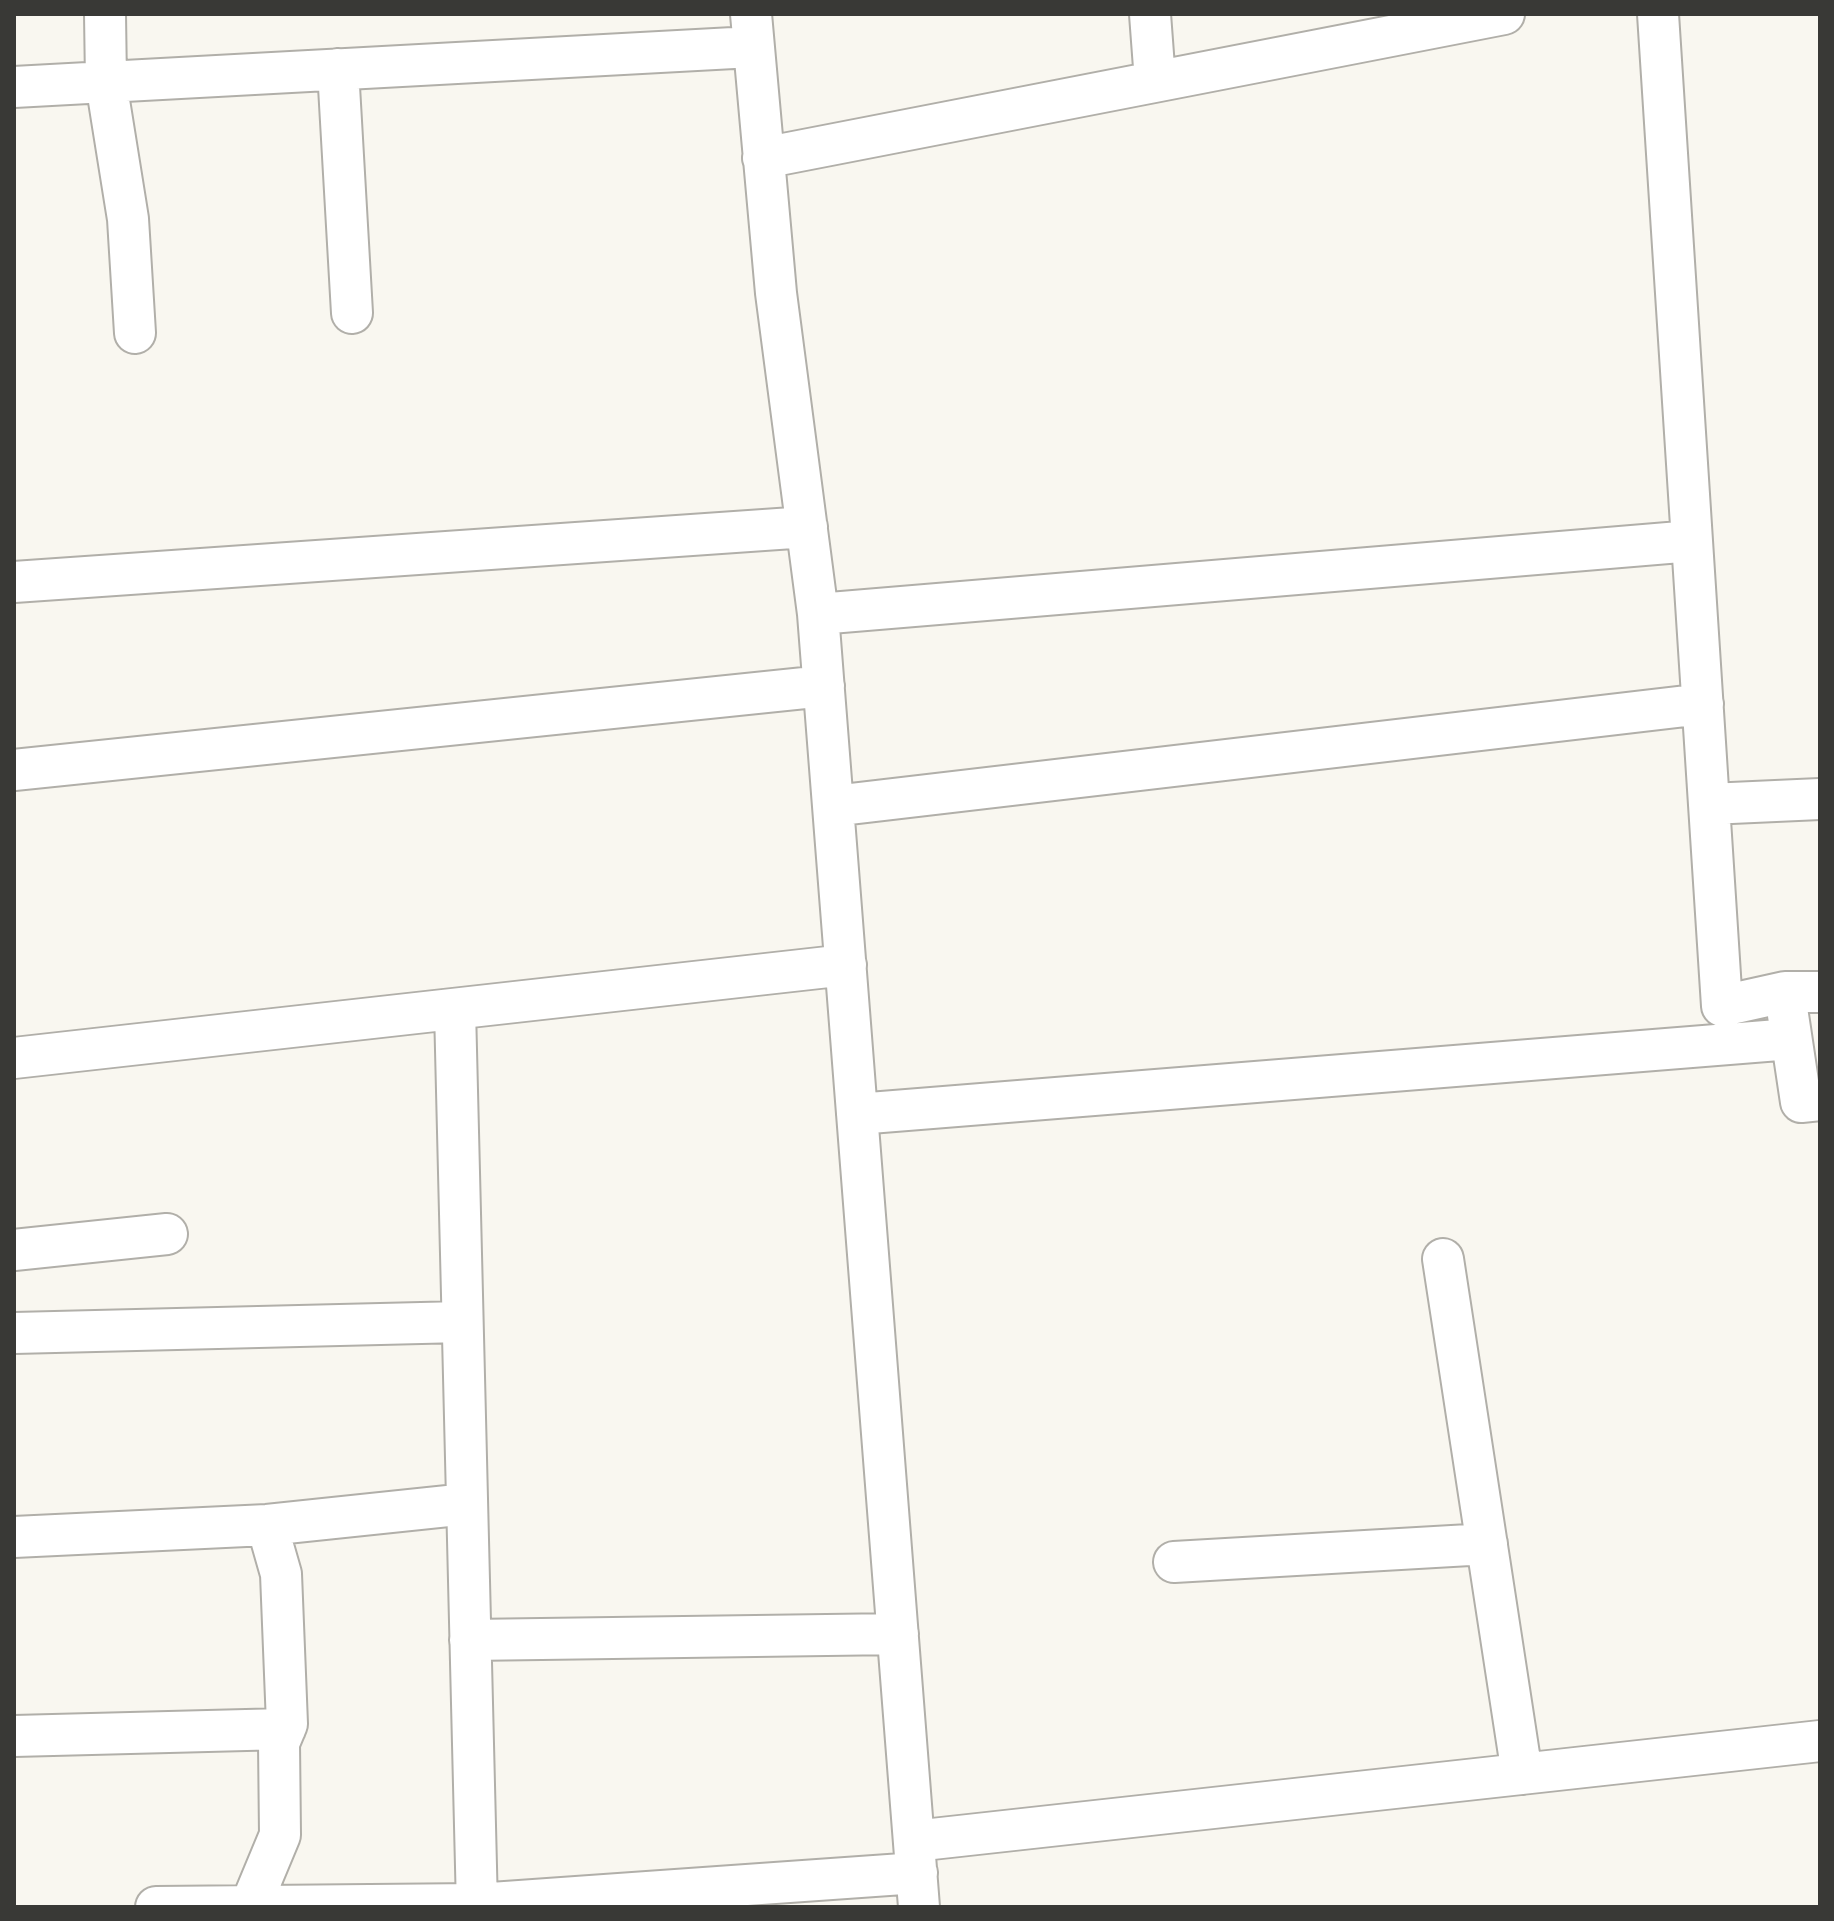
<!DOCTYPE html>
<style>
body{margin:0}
#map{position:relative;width:1834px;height:1921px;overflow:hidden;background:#f9f7f0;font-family:"Crimson Pro",serif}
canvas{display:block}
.frame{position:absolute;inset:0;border:16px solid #393936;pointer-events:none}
</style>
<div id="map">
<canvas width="1834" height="1921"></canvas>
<div class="frame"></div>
</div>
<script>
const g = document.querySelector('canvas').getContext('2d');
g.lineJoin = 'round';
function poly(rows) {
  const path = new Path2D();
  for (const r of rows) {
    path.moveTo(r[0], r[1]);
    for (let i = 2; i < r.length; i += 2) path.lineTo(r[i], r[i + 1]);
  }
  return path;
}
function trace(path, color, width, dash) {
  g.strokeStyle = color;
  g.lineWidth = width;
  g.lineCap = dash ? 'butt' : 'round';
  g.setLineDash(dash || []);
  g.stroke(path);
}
const street = poly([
 [105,14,106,82,128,219,135,333],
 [751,14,776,293,818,614,919,1907],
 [1150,14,1155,81],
 [1658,14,1722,1006,1785,992,1820,992],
 [338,69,352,313],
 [14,87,752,47],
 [763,158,1504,14],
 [14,582,807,527],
 [818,614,1692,541],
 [14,770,824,686],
 [1709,804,1820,799],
 [833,806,1703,704],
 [455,1009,477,1907],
 [1788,1015,1801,1102,1820,1100],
 [14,1058,846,965],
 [857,1114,1791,1039],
 [14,1250,167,1234],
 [1443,1259,1522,1774],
 [14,1333,462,1322],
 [14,1537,267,1525,467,1504],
 [1174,1562,1487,1544],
 [470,1640,898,1634],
 [14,1736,285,1729],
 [914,1841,1820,1741],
 [156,1907,477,1904,917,1873],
 [250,1907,280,1835,279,1743,287,1724,281,1574,267,1525]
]);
trace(street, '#b1afa9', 44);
trace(street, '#fff', 40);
</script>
